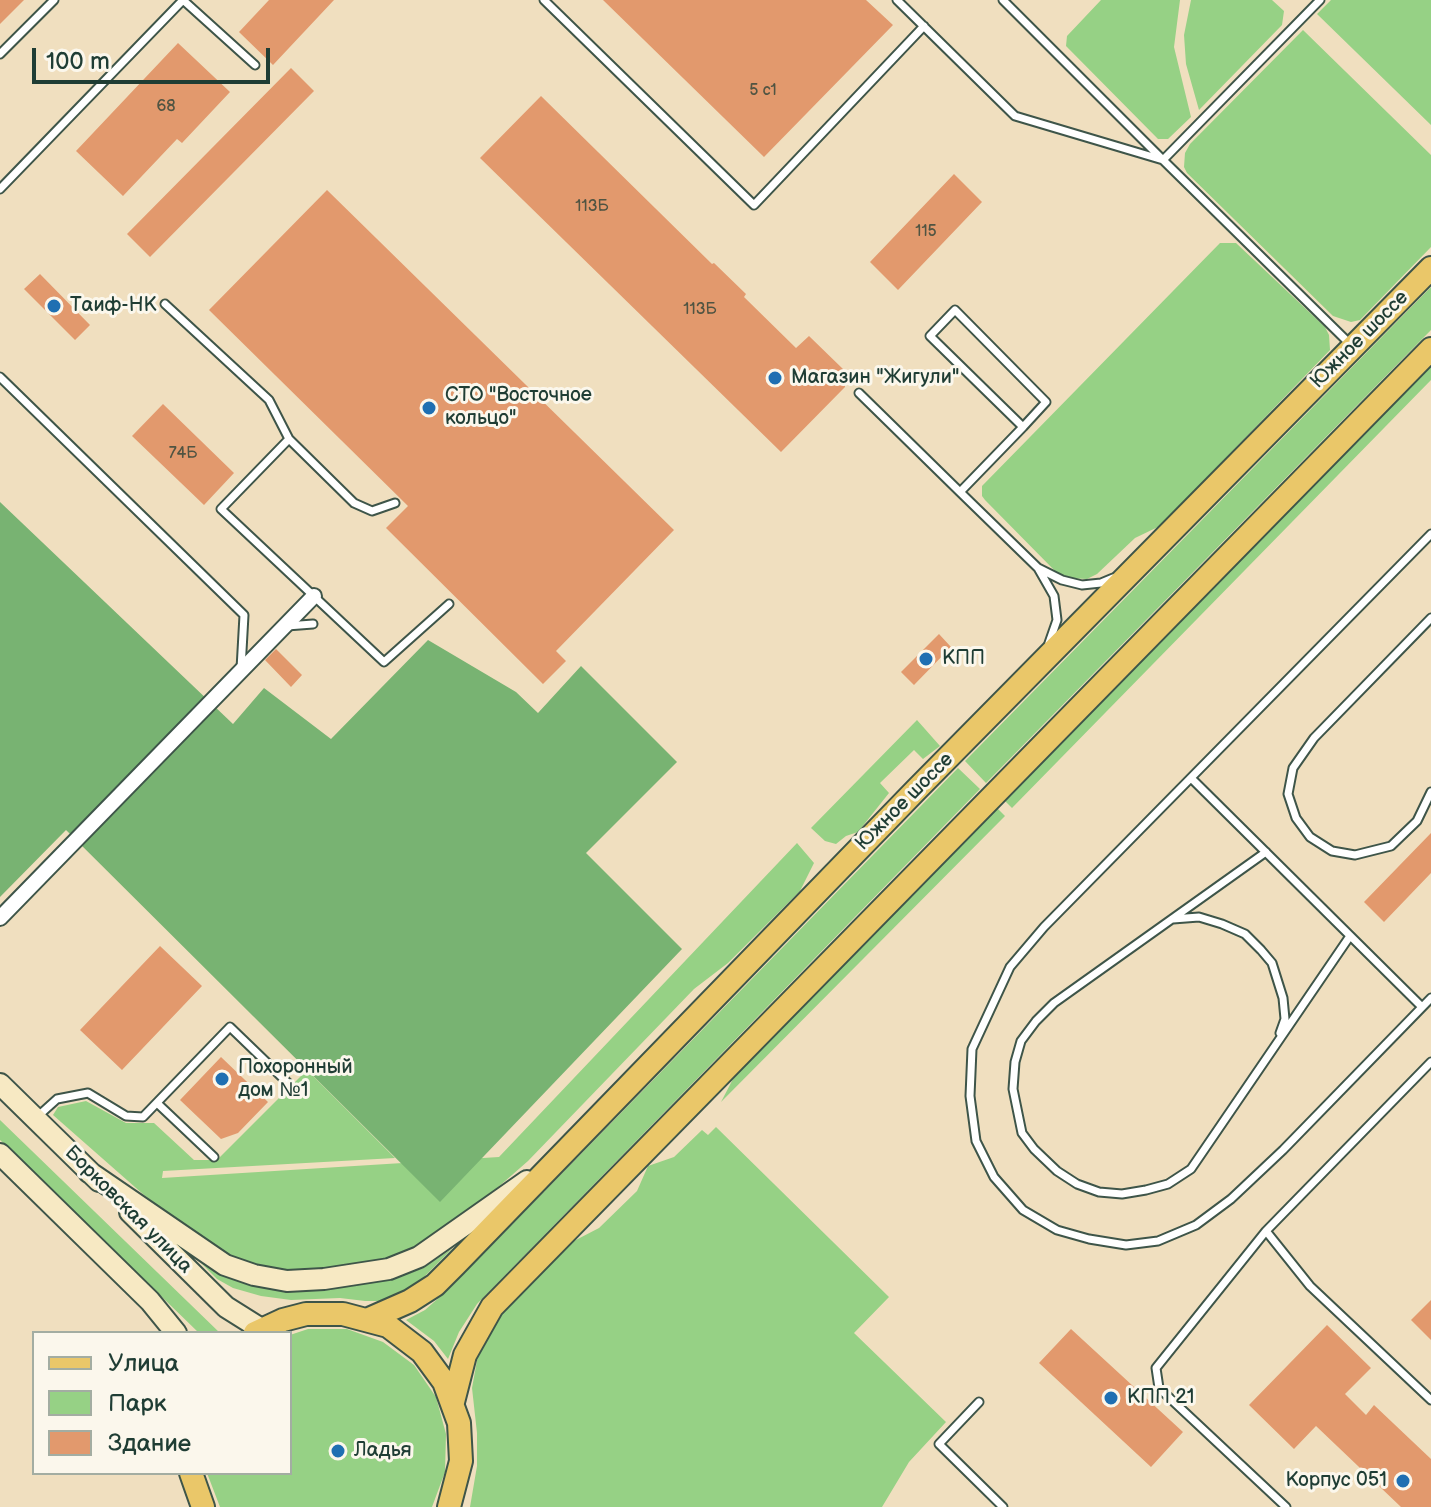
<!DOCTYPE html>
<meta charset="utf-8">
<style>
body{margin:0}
#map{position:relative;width:1431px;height:1507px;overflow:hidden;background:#f0dfbf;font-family:"Balsamiq Sans",sans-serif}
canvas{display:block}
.legend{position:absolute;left:32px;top:1331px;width:260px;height:144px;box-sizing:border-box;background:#fbf7ec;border:2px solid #a3ada2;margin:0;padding:10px 14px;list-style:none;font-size:24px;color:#1f3d34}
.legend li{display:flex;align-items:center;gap:16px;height:40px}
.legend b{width:40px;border:2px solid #a3ada2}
.scale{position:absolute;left:32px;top:48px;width:238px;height:36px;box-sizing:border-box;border:4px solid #1f3d34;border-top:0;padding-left:10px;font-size:24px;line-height:28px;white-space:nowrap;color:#1f3d34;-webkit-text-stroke:6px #fbf7ec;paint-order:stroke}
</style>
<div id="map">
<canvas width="1431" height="1507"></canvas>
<ul class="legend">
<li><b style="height:10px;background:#eac769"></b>Улица</li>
<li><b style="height:22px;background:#96d185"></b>Парк</li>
<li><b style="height:22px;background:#e2996d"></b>Здание</li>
</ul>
<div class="scale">100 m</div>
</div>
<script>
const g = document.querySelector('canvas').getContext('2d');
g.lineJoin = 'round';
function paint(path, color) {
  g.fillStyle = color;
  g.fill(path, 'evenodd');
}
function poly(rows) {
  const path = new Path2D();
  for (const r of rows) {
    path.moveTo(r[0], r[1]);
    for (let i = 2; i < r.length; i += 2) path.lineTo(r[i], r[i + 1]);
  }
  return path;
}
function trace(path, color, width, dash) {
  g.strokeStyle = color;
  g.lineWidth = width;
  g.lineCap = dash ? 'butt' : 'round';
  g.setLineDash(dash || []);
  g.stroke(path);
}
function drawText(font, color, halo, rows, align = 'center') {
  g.font = font + ' "Balsamiq Sans",sans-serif';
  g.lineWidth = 6;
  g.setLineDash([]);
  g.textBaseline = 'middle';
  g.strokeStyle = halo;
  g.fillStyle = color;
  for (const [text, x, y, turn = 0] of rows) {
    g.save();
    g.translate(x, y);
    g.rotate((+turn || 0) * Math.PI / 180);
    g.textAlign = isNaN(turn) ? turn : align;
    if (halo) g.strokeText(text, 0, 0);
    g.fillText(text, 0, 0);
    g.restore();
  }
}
const green = poly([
 [1101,0,1180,0,1174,47,1191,117,1168,139,1158,139,1066,46,1067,36],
 [1191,0,1272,0,1284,11,1282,25,1199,110,1186,64,1184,35],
 [1331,0,1431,0,1431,125,1317,14],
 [1303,30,1431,155,1431,247,1360,320,1351,322,1333,316,1187,173,1184,167,1185,153,1190,144],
 [1220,243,1236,243,1325,327,1329,335,1330,350,1160,526,1135,538,1097,574,1087,579,1067,578,1057,573,985,500,982,496,982,486],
 [1431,287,1431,330,986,783,965,761],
 [1431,365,1431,380,1012,808,1004,800],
 [917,720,940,746,923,759,914,750,880,783,889,793,858,832,846,836,836,844,825,841,811,828],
 [958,768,980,789,477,1304,459,1332,448,1359,434,1341,406,1320,425,1310,450,1288],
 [997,808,1005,816,721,1102,733,1079,766,1044],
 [797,843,814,863,800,891,728,963,694,989,528,1161,472,1210,406,1258,363,1266,302,1269,275,1269,247,1265,216,1251,144,1195,53,1115,58,1107,86,1101,126,1123,154,1123,194,1160,217,1160,307,1070,395,1158,163,1171,162,1178,499,1157],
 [0,1120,220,1333,199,1333,0,1140],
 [716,1127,889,1297,854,1333,946,1422,909,1462,882,1507,470,1507,477,1466,477,1433,472,1388,480,1344,491,1325,572,1242,599,1228,637,1191,648,1166,674,1157,702,1130,708,1135],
 [453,1248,416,1285,400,1295,382,1301,365,1301,340,1298,291,1300,261,1296,233,1288,217,1279,198,1260,220,1273,367,1282,399,1277,423,1268],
 [308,1329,347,1329,383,1342,414,1365,436,1397,446,1434,445,1472,432,1507,220,1507,207,1473,290,1473,290,1335]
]);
const forest = poly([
 [0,502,233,724,264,688,331,739,428,640,516,692,538,713,581,666,677,762,586,853,682,949,440,1202,66,830,0,897]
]);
const building = poly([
 [0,0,24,0,0,24],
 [269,0,334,0,273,65,239,32],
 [603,0,866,0,893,25,764,157],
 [178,43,230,92,182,143,177,139,123,196,76,151],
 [291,68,314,91,150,257,127,234],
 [541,96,712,264,714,263,746,294,744,297,796,348,809,336,844,370,845,387,781,452,480,158],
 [954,174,982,202,898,290,870,262],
 [327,190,674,530,556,651,566,661,543,684,386,528,408,506,209,310],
 [40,274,90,325,75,340,24,289],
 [163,404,234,473,204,505,132,436],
 [939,634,951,647,914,685,901,672],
 [276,649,302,675,291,687,265,660],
 [1431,833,1431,873,1384,922,1364,902],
 [160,946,202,986,122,1070,80,1030],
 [221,1057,268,1102,238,1133,221,1139,180,1100],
 [1431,1300,1431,1340,1411,1320],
 [1327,1325,1371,1368,1345,1394,1366,1415,1374,1405,1431,1459,1431,1507,1401,1507,1316,1426,1294,1449,1249,1405],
 [1071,1329,1183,1432,1151,1467,1039,1363]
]);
const lane = poly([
 [183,0,255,65],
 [544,0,754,205,924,26],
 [897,0,1015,116,1163,160,1003,0],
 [1320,0,1163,160,1350,344],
 [0,54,54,0],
 [0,189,183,0],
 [165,304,269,400,289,439],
 [0,377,244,615,241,669],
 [859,393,960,492],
 [1023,427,930,336,955,310,1046,402,1023,427,960,492,1038,568,1054,596,1057,620,1049,643],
 [395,503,372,511,354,503,289,439,221,509,384,662,449,604],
 [1431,534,1044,927,1010,967,972,1049,970,1096,976,1141,994,1177,1023,1210,1057,1230,1089,1239,1126,1245,1158,1241,1196,1225,1231,1199,1283,1150,1431,998],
 [1038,568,1062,580,1082,585,1101,583,1113,578],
 [1431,618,1314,738,1293,768,1288,794,1296,818,1310,837,1332,851,1355,855,1391,846,1417,821,1431,792],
 [287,626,313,624],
 [1191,778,1422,1007],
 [1266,852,1054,1003,1036,1021,1021,1041,1015,1062,1013,1089,1022,1133,1034,1149,1057,1171,1077,1184,1099,1192,1122,1194,1146,1190,1168,1184,1191,1169,1350,936],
 [1173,919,1199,917,1222,924,1245,934,1261,950,1272,963,1283,998,1285,1019,1280,1033],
 [157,1103,214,1157],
 [37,1117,57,1099,88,1093,126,1116,143,1117,230,1027,288,1083],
 [1266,1231,1310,1286,1431,1400],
 [979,1402,939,1444,1003,1507],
 [1286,1507,1159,1388,1156,1368,1266,1231,1431,1062]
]);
const street = poly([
 [0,918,314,596]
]);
const secondary = poly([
 [0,1084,99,1181],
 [0,1154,150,1301,176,1333],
 [89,1172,225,1265,254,1275,287,1281,324,1279,389,1269,419,1257,527,1181],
 [130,1212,226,1307,261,1329]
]);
const primary = poly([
 [369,1319,410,1301,435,1285,455,1265,916,790,1431,268],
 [255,1333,283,1320,306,1314,343,1314,388,1326,422,1352,444,1382,459,1423,461,1461,449,1507],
 [453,1402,465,1355,492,1307,1431,349],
 [191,1473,203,1507]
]);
const markers = [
 [54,306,8,"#1f6fb2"],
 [775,378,8,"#1f6fb2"],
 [429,408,8,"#1f6fb2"],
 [926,659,8,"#1f6fb2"],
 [222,1079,8,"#1f6fb2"],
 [1111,1398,8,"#1f6fb2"],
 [338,1451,8,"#1f6fb2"],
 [1403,1481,8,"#1f6fb2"]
];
const numberNames = [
 ["5 с1",763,91],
 ["68",166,107],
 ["113Б",592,207],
 ["115",926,232],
 ["113Б",700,310],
 ["74Б",183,454]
];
const poiNames = [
 ["Таиф-НК",70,306],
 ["Магазин \"Жигули\"",791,378],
 ["СТО \"Восточное",445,396],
 ["кольцо\"",445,419],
 ["КПП",942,659],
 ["Похоронный",238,1068],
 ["дом №1",238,1091],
 ["КПП 21",1127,1398],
 ["Ладья",354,1451],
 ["Корпус 051",1387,1481,"right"]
];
const streetNames = [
 ["Южное шоссе",1360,340,-45],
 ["Южное шоссе",905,802,-45],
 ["Борковская улица",128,1210,45]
];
paint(green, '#96d185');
paint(forest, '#78b372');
paint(building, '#e2996d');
trace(lane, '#3e5549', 11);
trace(street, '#3e5549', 18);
trace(secondary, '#3e5549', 24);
trace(primary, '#3e5549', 26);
trace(lane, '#fff', 7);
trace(street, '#fff', 14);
trace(secondary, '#f7e9c3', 20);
trace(primary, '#eac769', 22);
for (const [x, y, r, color] of markers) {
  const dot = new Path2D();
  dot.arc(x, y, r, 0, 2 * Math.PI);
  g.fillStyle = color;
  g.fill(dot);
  trace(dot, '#fbf7ec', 3);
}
drawText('16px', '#505442', null, numberNames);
drawText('20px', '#1f3d34', '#fbf7ec', poiNames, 'left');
drawText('20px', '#1f3d34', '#fbf7ec', streetNames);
</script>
